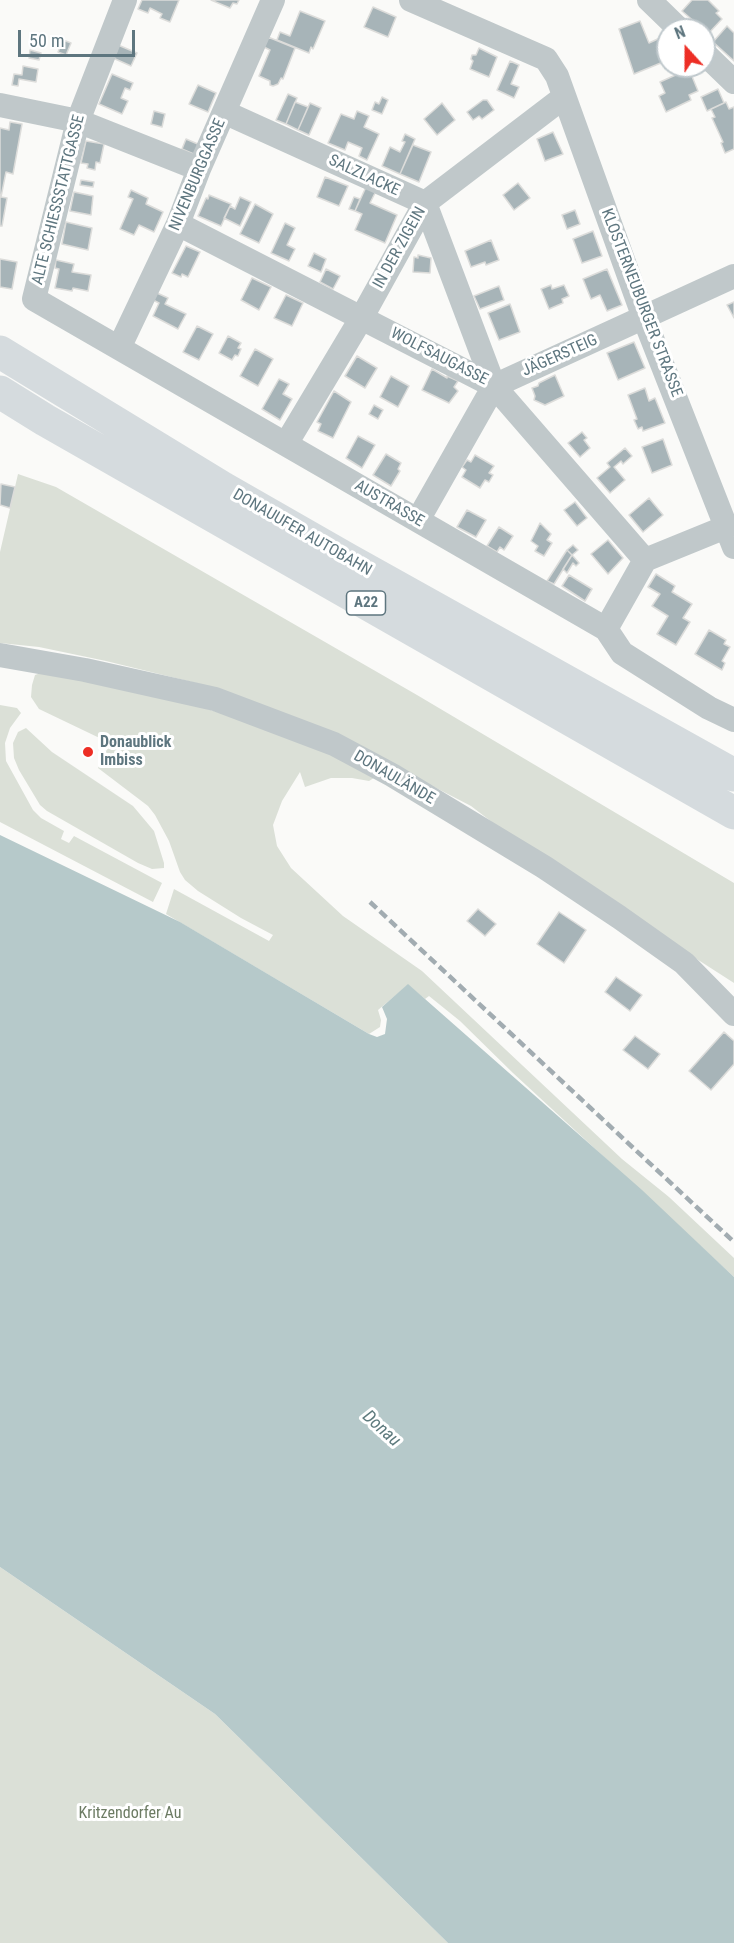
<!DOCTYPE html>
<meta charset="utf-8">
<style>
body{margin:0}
#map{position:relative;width:734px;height:1943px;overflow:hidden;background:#fafaf8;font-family:"Roboto Condensed",sans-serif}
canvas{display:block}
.north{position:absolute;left:656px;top:18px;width:60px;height:60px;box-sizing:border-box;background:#fff;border:2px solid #bfc8cc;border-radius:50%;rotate:339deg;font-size:16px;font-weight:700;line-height:24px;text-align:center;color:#5e767f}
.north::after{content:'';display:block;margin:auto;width:21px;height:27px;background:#ed2e25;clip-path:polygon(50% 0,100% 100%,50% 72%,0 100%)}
.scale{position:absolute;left:18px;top:30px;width:117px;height:27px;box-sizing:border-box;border:3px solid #5e767f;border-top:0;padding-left:8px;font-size:18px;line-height:21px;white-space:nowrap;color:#5e767f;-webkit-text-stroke:4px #fff;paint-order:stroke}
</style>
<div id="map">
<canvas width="734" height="1943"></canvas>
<div class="north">N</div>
<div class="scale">50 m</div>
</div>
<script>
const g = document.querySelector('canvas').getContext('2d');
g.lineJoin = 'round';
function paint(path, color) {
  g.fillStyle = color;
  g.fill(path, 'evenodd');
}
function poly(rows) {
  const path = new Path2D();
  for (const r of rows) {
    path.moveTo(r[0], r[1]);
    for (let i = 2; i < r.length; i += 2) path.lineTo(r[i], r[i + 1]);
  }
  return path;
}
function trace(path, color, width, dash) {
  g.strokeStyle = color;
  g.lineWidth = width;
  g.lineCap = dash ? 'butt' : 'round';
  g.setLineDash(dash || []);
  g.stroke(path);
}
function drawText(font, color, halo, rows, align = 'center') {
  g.font = font + ' "Roboto Condensed",sans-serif';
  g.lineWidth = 6;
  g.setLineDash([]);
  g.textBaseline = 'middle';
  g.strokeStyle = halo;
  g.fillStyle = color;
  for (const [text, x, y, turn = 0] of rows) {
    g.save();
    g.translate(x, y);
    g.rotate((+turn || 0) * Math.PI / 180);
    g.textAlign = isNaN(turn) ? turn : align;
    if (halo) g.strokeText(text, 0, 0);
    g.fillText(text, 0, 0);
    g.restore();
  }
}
const green = poly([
 [18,474,56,487,417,695,734,883,734,983,535,855,471,806,415,777,200,684,106,661,39,647,0,643,0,552],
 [46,671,204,708,293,735,377,776,369,781,352,778,331,778,305,787,300,772,282,801,273,825,277,846,291,868,343,916,422,971,622,1159,669,1197,734,1258,734,1277,513,1073,460,1021,429,996,425,999,408,985,378,1010,381,1020,380,1027,369,1034,166,914,174,889,269,941,273,935,241,918,198,891,185,880,180,872,169,841,155,815,148,806,98,768,110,743,39,709,31,697,32,685,35,675],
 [0,705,17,708,21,713,10,728,5,743,6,761,33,810,41,818,64,831,61,839,69,843,74,836,162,883,153,902,0,822],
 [26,728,52,752,133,806,154,831,164,863,164,868,152,869,138,863,47,811,40,805,19,770,14,758,13,743,18,732],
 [0,1567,215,1714,448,1943,0,1943]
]);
const water = poly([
 [0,835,180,922,369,1034,377,1037,385,1034,387,1019,382,1007,408,984,642,1190,734,1277,734,1943,448,1943,215,1714,0,1567]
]);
const building = poly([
 [142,0,179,0,170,22,160,18,162,14,150,8,148,13,138,9,142,0],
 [211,0,239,0,237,4,233,3,230,8,211,0],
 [692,0,708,0,719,11,716,13,722,19,707,35,704,30,682,11,692,0],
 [373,7,396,17,388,37,364,27,373,7],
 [300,11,325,21,313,49,311,47,309,53,277,40,280,32,290,36,300,11],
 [640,21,649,43,662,37,665,47,668,46,668,60,634,74,619,29,640,21],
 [727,26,734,33,734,61,713,42,727,26],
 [268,37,295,48,283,79,281,78,278,84,273,86,270,85,270,81,259,76,270,50,264,47,268,37],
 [63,40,71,43,66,55,58,52,63,40],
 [118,45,137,53,131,66,113,58,118,45],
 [479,48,497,57,489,77,470,69,473,61,471,59,472,55,476,55,479,48],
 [30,50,41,53,39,60,29,58,30,50],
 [510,61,519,65,511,84,519,87,514,98,497,90,510,61],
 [23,66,38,69,36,82,19,79,18,86,12,85,14,74,22,75,23,66],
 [689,69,698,91,689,95,691,100,666,112,659,96,665,93,660,82,689,69],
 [112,74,133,83,130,90,125,88,121,98,128,101,122,114,99,104,112,74],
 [198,85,216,93,208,112,189,104,198,85],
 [718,89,724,103,707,111,701,97,718,89],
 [288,94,297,98,286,124,276,120,288,94],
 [382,97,388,100,382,114,372,110,375,102,379,104,382,97],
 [483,100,487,100,494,110,482,119,479,116,473,120,467,112,483,100],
 [295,102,308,107,298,130,286,124,295,102],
 [726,102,729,109,734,107,734,149,725,153,721,143,723,142,712,118,715,117,711,109,726,102],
 [310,103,321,108,309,135,298,130,310,103],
 [442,103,455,120,437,135,424,119,442,103],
 [154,111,165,114,162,127,151,124,154,111],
 [357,111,369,116,364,127,379,134,367,160,359,156,362,148,348,142,345,150,328,143,341,114,354,119,357,111],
 [10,122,22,124,13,174,6,172,1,197,7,198,2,226,0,226,0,128,9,130,10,122],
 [553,132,563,154,545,161,537,139,553,132],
 [405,134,415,139,400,174,382,166,390,147,400,152,405,142,402,141,405,134],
 [186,139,200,145,196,155,182,149,186,139],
 [86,141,104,144,100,163,96,162,95,170,87,168,88,164,81,163,86,141],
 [413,145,431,152,419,182,400,174,413,145],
 [325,177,348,186,339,206,317,197,325,177],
 [81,180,94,182,93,187,80,185,81,180],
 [518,183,530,198,514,210,503,195,518,183],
 [366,187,376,191,370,203,397,215,385,243,355,230,362,214,355,211,366,187],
 [131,190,148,198,146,204,163,212,154,232,139,225,134,235,120,229,133,199,128,197,131,190],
 [74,192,93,196,91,215,70,211,74,192],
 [209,195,231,204,221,226,198,216,206,198,208,199,209,195],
 [240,197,251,202,240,226,224,218,230,206,235,209,240,197],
 [354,197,360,199,355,211,349,209,354,197],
 [255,204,273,214,259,243,240,234,255,204],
 [575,210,580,224,567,229,562,215,575,210],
 [66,222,92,228,88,250,62,244,66,222],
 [285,223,295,228,287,245,295,249,289,261,271,253,285,223],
 [593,231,602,256,582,263,573,239,593,231],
 [491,240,499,260,486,265,485,262,471,267,465,251,491,240],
 [186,246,200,252,188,277,182,274,181,277,172,273,186,246],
 [314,253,326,259,321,272,308,266,314,253],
 [418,255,431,258,430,273,413,272,414,257,418,258,418,255],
 [0,259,17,262,12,289,0,287,0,259],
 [56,260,74,264,72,272,91,275,88,291,73,288,72,291,55,288,59,269,55,268,56,260],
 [326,269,340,276,333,289,320,282,326,269],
 [607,269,622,305,607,311,600,295,591,299,583,279,607,269],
 [252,278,271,287,259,310,241,300,252,278],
 [551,285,552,289,564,285,569,296,562,299,563,303,549,309,541,289,551,285],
 [499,286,504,300,480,309,474,296,499,286],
 [157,293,168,298,165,304,186,314,178,329,153,316,159,303,153,300,157,293],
 [286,295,303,303,292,326,274,318,286,295],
 [734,302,734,318,727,305,734,302],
 [510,304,520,332,499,340,488,313,510,304],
 [197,326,213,334,199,360,183,352,197,326],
 [228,336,241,343,238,348,241,349,238,356,235,355,232,360,219,353,228,336],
 [634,342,645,368,618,380,607,353,634,342],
 [255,349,273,359,258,386,240,376,255,349],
 [357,356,377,368,365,388,345,376,357,356],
 [432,369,447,378,447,376,458,381,454,387,458,391,449,403,422,390,432,369],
 [555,375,564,396,545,405,534,400,535,396,532,388,538,386,539,383,555,375],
 [391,376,409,386,398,407,380,397,391,376],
 [279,379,289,384,283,394,292,399,280,420,262,409,279,379],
 [645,388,649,401,655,398,665,423,643,431,642,427,638,429,634,420,637,419,628,395,645,388],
 [334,391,351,402,333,438,318,431,321,424,317,422,334,391],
 [374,405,383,410,378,419,369,414,374,405],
 [582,432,587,438,584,440,590,448,580,457,568,443,582,432],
 [358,436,375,445,362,468,346,458,358,436],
 [663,439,672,465,652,473,642,447,663,439],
 [625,448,632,456,623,464,621,461,614,467,625,480,610,493,597,478,610,467,607,463,625,448],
 [386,454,401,463,398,469,400,471,391,486,373,475,386,454],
 [475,455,494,466,489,473,493,475,489,482,485,480,480,488,462,477,466,470,462,467,467,460,471,462,475,455],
 [1,484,15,487,10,508,0,505,1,484],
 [649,498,663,515,643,532,629,515,649,498],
 [575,502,587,518,577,526,564,510,575,502],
 [467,510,486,520,476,537,457,527,467,510],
 [540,523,551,534,547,540,552,543,544,556,535,551,538,546,531,541,540,523],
 [499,527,513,536,504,550,500,547,497,552,487,546,499,527],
 [608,540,623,558,608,574,591,554,608,540],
 [573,545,578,550,572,555,567,550,573,545],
 [567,550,572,555,554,584,547,581,567,550],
 [572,555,579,563,576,566,573,563,567,573,563,569,572,555],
 [656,574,675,586,672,592,692,604,683,618,690,622,676,645,657,634,668,616,652,606,660,594,648,587,656,574],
 [569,575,592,589,585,601,562,586,569,575],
 [709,630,726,640,724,644,730,647,722,661,725,663,722,670,695,654,709,630],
 [478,909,496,924,485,936,467,921,478,909],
 [559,912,586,930,564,963,537,944,559,912],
 [616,977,642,995,630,1011,605,992,616,977],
 [724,1032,734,1041,734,1064,711,1090,689,1071,724,1032],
 [635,1036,660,1054,648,1069,623,1050,635,1036]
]);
const minor = poly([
 [125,0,78,121,34,299,606,629,622,653,709,708,734,720],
 [411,0,546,59,557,76,644,318,734,547],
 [649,0,680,30],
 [704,53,734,82],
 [0,105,78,121,199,169],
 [224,112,425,203,494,386],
 [178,224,494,386,645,560],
 [119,348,178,224,199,169,273,0],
 [286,444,362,317,425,203,564,97],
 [418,520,494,386,734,276],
 [606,629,645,560,726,527],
 [0,655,85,670,215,699,334,744,392,775,544,867,619,917,684,963,734,1014]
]);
const highway = poly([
 [0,352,223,488,347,559,734,775],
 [0,392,45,420,734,813]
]);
const rail = poly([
 [370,902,734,1242]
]);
const markers = [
 [88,752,6,"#ed2e25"]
];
const shields = [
 [366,603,39]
];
const shieldNames = [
 ["A22",366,603]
];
const streetNames = [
 ["NIVENBURGGASSE",198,175,-67],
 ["SALZLACKE",364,176,25],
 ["ALTE SCHIESSSTATTGASSE",59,200,-76],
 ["IN DER ZIGEIN",400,248,-61],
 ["KLOSTERNEUBURGER STRASSE",641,303,69],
 ["JÄGERSTEIG",560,356,-24],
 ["WOLFSAUGASSE",439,357,27],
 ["AUSTRASSE",389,504,30],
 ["DONAUUFER AUTOBAHN",302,533,30],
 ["DONAULÄNDE",394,778,30]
];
const poiNames = [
 ["Donaublick",100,743],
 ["Imbiss",100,761]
];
const parkNames = [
 ["Kritzendorfer Au",130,1814]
];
const waterNames = [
 ["Donau",381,1429,42]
];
paint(green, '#dbe0d7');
paint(water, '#b6c9ca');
paint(building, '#a7b4b8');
trace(building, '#dcdcda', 1.5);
trace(minor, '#c0c8ca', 24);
trace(highway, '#d5dbde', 33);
trace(rail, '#a2acb1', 4.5, [9, 4.5]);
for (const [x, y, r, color] of markers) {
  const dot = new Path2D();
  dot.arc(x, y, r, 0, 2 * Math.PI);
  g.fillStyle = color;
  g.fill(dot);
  trace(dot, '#fff', 2);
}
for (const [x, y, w] of shields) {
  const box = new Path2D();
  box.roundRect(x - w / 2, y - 12, w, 24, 4.5);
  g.fillStyle = '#fff';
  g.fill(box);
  trace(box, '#5e767f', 1.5);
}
drawText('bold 15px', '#5e767f', null, shieldNames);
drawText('16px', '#5e767f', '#fff', streetNames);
drawText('bold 16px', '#5e767f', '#fff', poiNames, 'left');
drawText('16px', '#6c7b63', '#fff', parkNames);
drawText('italic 18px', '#5e7b7e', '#fff', waterNames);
</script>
